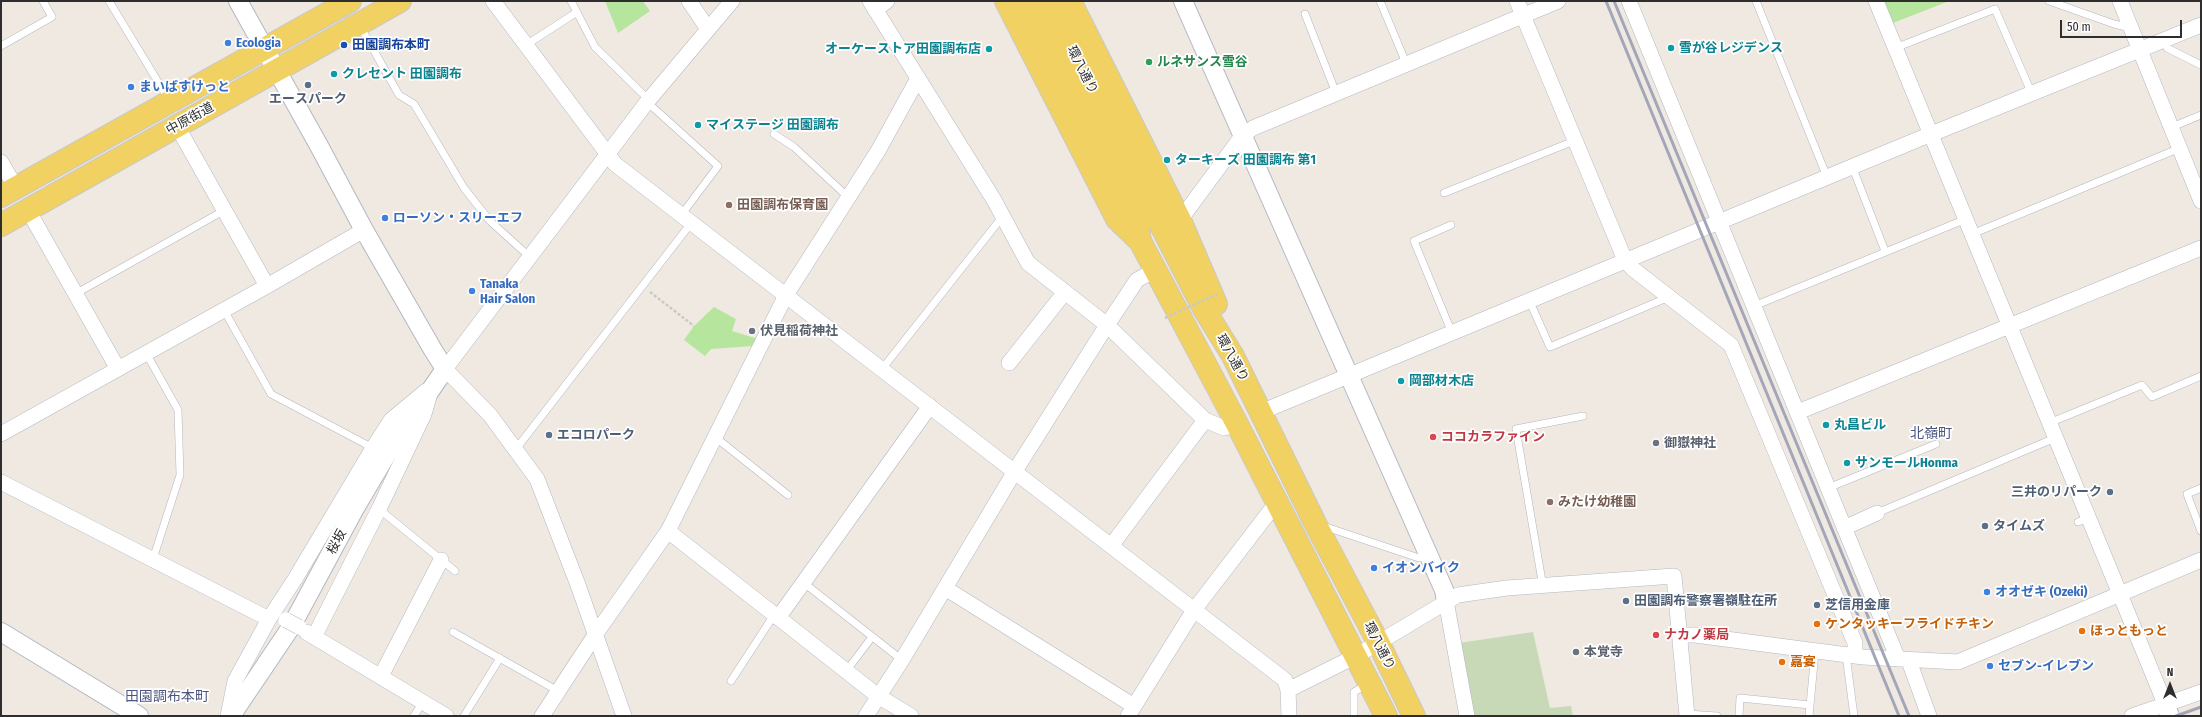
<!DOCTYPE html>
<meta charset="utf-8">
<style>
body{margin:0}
#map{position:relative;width:2202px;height:717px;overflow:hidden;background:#efe9e1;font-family:"Fira Sans Condensed",sans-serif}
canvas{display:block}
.frame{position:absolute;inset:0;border:2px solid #2e2e2e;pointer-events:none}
.north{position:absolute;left:2150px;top:665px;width:40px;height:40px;-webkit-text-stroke:3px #fff;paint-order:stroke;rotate:0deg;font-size:11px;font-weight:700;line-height:16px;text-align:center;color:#2e2e2e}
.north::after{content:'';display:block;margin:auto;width:14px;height:18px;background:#2e2e2e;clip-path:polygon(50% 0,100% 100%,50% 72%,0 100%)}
.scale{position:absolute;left:2060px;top:20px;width:122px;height:18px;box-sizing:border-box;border:2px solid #2e2e2e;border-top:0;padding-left:5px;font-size:12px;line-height:14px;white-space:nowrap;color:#2e2e2e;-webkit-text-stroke:3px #fff;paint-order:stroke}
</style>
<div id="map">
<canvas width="2202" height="717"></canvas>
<div class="frame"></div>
<div class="north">N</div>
<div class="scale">50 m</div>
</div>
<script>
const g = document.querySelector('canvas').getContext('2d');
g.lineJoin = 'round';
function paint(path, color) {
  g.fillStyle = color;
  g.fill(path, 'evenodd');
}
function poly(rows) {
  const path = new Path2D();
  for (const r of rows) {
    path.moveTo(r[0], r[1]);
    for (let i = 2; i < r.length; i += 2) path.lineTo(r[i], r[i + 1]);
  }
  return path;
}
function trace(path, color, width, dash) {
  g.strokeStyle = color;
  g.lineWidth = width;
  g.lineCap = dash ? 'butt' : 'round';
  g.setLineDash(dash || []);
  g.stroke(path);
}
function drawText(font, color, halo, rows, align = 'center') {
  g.font = font + ' "Fira Sans Condensed","Noto Sans JP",sans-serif';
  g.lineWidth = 3.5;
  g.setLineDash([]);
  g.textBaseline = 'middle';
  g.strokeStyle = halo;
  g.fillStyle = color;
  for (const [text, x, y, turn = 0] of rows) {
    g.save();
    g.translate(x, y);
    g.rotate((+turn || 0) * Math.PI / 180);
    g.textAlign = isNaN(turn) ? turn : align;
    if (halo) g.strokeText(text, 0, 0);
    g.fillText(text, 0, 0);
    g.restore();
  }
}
const green = poly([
 [605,1,643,1,650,11,618,33],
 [1884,1,1949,1,1893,23],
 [714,307,736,319,732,331,758,339,753,346,711,349,705,356,684,340,694,326]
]);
const cemetery = poly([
 [1533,632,1550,708,1571,706,1573,716,1473,716,1459,643]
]);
const path = poly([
 [650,292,694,326]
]);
const service = poly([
 [109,1,169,100],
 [571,1,595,47,649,100],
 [1380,1,1406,63],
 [1756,1,1827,177],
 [2049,1,2114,24,2131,28],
 [1305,14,1336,93],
 [360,26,399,95,414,104,464,188,490,221,531,258],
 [526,45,577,12],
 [1,46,52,17,43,1],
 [1895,48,1995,9,2032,94],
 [2167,48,2201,65],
 [647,102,718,166,682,214],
 [2172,127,2201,115],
 [774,134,794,147,848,197],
 [1852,166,1885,251],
 [1444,193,1574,141],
 [1451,225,1414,241,1452,333],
 [1972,234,2180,148],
 [75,294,225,210],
 [1529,300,1550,347,1669,297],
 [1754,306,1966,219],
 [224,310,271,394,373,448],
 [146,353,178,410,180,475,153,559],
 [882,369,1003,216],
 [2049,423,2142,385,2152,397,2201,376],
 [715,437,788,495],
 [516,449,692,222],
 [1828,488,1936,444],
 [2201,488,2187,494,2201,531],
 [379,509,455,571],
 [1877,513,2055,438],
 [2078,522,2088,518],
 [1323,526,1419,558,1428,554],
 [804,583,902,660],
 [1543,587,1516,429,1583,416],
 [453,632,558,691],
 [1846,655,1854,716],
 [847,670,872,637],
 [731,681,774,615],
 [1687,714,1717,716],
 [414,716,423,702],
 [464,716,500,658],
 [1354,716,1354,692,1368,684],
 [1739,716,1740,698,1810,705],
 [1809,716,1815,652]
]);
const minor = poly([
 [493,1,615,164,1285,680,1288,690,1356,656,1458,595,1507,588,1674,576,1687,716],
 [689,1,708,29],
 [870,1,994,200,1028,263,1107,325,1205,420,1224,428,1237,424],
 [1517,1,1625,260,1633,269,1731,345,1855,643,1855,656],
 [1629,1,1898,659],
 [1876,1,2168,711],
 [2120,1,2201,201],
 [875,10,887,1],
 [177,126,267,286],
 [1,162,16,188],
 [28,210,118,369],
 [1180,220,1242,136,1253,128,1558,1],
 [1009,363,1065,292],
 [1261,412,1919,139,2201,25],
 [1798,412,2201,248],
 [1,434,267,286,364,230],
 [1,482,269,619],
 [1844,528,1877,513],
 [668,531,878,696,911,716],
 [1111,546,1205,420],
 [945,588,1134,706],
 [1446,601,1467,716],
 [778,618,930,406],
 [306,632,446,716],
 [1680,635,1695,635,1863,657,1958,662,2201,560],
 [314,637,379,509,424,414,429,397],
 [1909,661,1929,716],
 [381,676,441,560],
 [1288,690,1289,716],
 [228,716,235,681,269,619,295,579,373,448,391,420,426,391],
 [542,716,595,635,668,531,786,295,878,151,917,80],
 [624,716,578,585,537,479,490,415,445,369,647,102,732,1],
 [866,716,902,660,1015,471,1107,325,1137,280,1155,270],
 [1128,716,1194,610,1277,502],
 [2132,716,2201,692]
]);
const tertiary = poly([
 [1183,1,1444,590,1446,601],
 [1,632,139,716],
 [2168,711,2170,716],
 [231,716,291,627,354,510,387,454,445,369,433,350,364,230,318,144,238,1]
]);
const primary = poly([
 [1006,1,1117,219,1140,241],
 [1025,1,1136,214,1140,241,1237,424,1386,716],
 [1047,1,1170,243,1204,309,1233,356,1315,523,1378,642,1414,716],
 [1070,1,1180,220,1216,304],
 [1,196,350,1],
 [1,225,400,1]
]);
const rail = poly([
 [1606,1,1899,716],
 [1614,1,1909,716],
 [2176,716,2201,707]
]);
const pathBridge = poly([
 [1165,318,1220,293]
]);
const minorBridge = poly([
 [286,620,299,627]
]);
const markers = [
 [228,43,4,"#3f7fe0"],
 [344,45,4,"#1a4fb4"],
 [1671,48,4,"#0f9aa8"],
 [989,49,4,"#0f9aa8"],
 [1149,62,4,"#2e9e5b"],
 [334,74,4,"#0f9aa8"],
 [308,85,4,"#5c6f8a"],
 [131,87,4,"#3f7fe0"],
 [698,125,4,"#0f9aa8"],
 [1167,160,4,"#0f9aa8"],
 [729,205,4,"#8d6e63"],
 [385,218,4,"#3f7fe0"],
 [472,291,4,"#3f7fe0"],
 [752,331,4,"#6b7280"],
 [1401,381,4,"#0f9aa8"],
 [1826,425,4,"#0f9aa8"],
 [549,435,4,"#5c6f8a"],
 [1433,437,4,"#e0444e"],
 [1656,443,4,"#6b7280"],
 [1847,463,4,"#0f9aa8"],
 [2110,492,4,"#5c6f8a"],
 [1550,502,4,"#8d6e63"],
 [1985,526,4,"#5c6f8a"],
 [1374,568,4,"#3f7fe0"],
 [1987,592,4,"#3f7fe0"],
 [1626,601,4,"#5c6f8a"],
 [1817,605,4,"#5c6f8a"],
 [1817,624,4,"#e8710a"],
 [2082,631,4,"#e8710a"],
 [1656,635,4,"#e0444e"],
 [1576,652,4,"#6b7280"],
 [1782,662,4,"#e8710a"],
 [1990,666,4,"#3f7fe0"]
];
const shopNames = [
 ["Ecologia",236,43],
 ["まいばすけっと",139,87],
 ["ローソン・スリーエフ",393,218],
 ["Tanaka",480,284],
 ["Hair Salon",480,299],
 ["イオンバイク",1382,568],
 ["オオゼキ (Ozeki)",1995,592],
 ["セブン-イレブン",1998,666]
];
const transitNames = [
 ["田園調布本町",352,45]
];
const cultureNames = [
 ["雪が谷レジデンス",1679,48],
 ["オーケーストア田園調布店",981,49,"right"],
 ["クレセント 田園調布",342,74],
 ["マイステージ 田園調布",706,125],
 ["ターキーズ 田園調布 第1",1175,160],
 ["岡部材木店",1409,381],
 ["丸昌ビル",1834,425],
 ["サンモールHonma",1855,463]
];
const leisureNames = [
 ["ルネサンス雪谷",1157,62]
];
const streetNames = [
 ["環八通り",1082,70,63],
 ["中原街道",190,119,-29],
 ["環八通り",1232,358,61],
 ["桜坂",337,542,-62],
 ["環八通り",1379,646,63]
];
const serviceNames = [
 ["エースパーク",308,99,"center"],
 ["エコロパーク",557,435],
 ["三井のリパーク",2102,492,"right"],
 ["タイムズ",1993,526],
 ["田園調布警察署嶺駐在所",1634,601],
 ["芝信用金庫",1825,605]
];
const educationNames = [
 ["田園調布保育園",737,205],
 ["みたけ幼稚園",1558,502]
];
const worshipNames = [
 ["伏見稲荷神社",760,331],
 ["御嶽神社",1664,443],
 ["本覚寺",1584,652]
];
const healthNames = [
 ["ココカラファイン",1441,437],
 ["ナカノ薬局",1664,635]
];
const foodNames = [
 ["ケンタッキーフライドチキン",1825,624],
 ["ほっともっと",2090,631],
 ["嘉宴",1790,662]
];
const neighbourhoodNames = [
 ["北嶺町",1931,434],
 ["田園調布本町",167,697]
];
paint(green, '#b6e59e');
paint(cemetery, '#c8d9b8');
trace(service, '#b4b7c1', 8);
trace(minor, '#b4b7c1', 16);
trace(tertiary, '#b4b7c1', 20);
trace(primary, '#c9c9c9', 24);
trace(path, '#c9c9c9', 2.5, [3, 2]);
trace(service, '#fff', 7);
trace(minor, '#fff', 15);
trace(tertiary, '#fff', 18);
trace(primary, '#f2d163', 22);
trace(rail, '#a3a6b8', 3);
trace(minorBridge, '#b4b7c1', 16, []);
trace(pathBridge, '#c9c9c9', 2.5, [3, 2]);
trace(minorBridge, '#fff', 15);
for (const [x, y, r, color] of markers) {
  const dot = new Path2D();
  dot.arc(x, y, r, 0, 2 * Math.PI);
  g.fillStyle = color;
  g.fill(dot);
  trace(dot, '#fff', 1.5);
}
drawText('bold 13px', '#366cbe', '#fff', shopNames, 'left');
drawText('bold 13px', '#164399', '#fff', transitNames, 'left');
drawText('bold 13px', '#0d838f', '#fff', cultureNames, 'left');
drawText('bold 13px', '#27864d', '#fff', leisureNames, 'left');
drawText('13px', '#2e2e2e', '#fff', streetNames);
drawText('bold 13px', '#4e5e75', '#fff', serviceNames, 'left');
drawText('bold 13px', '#785e54', '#fff', educationNames, 'left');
drawText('bold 13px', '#5b616d', '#fff', worshipNames, 'left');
drawText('bold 13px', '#be3a42', '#fff', healthNames, 'left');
drawText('bold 13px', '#c56008', '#fff', foodNames, 'left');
drawText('14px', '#4d5680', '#fff', neighbourhoodNames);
</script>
